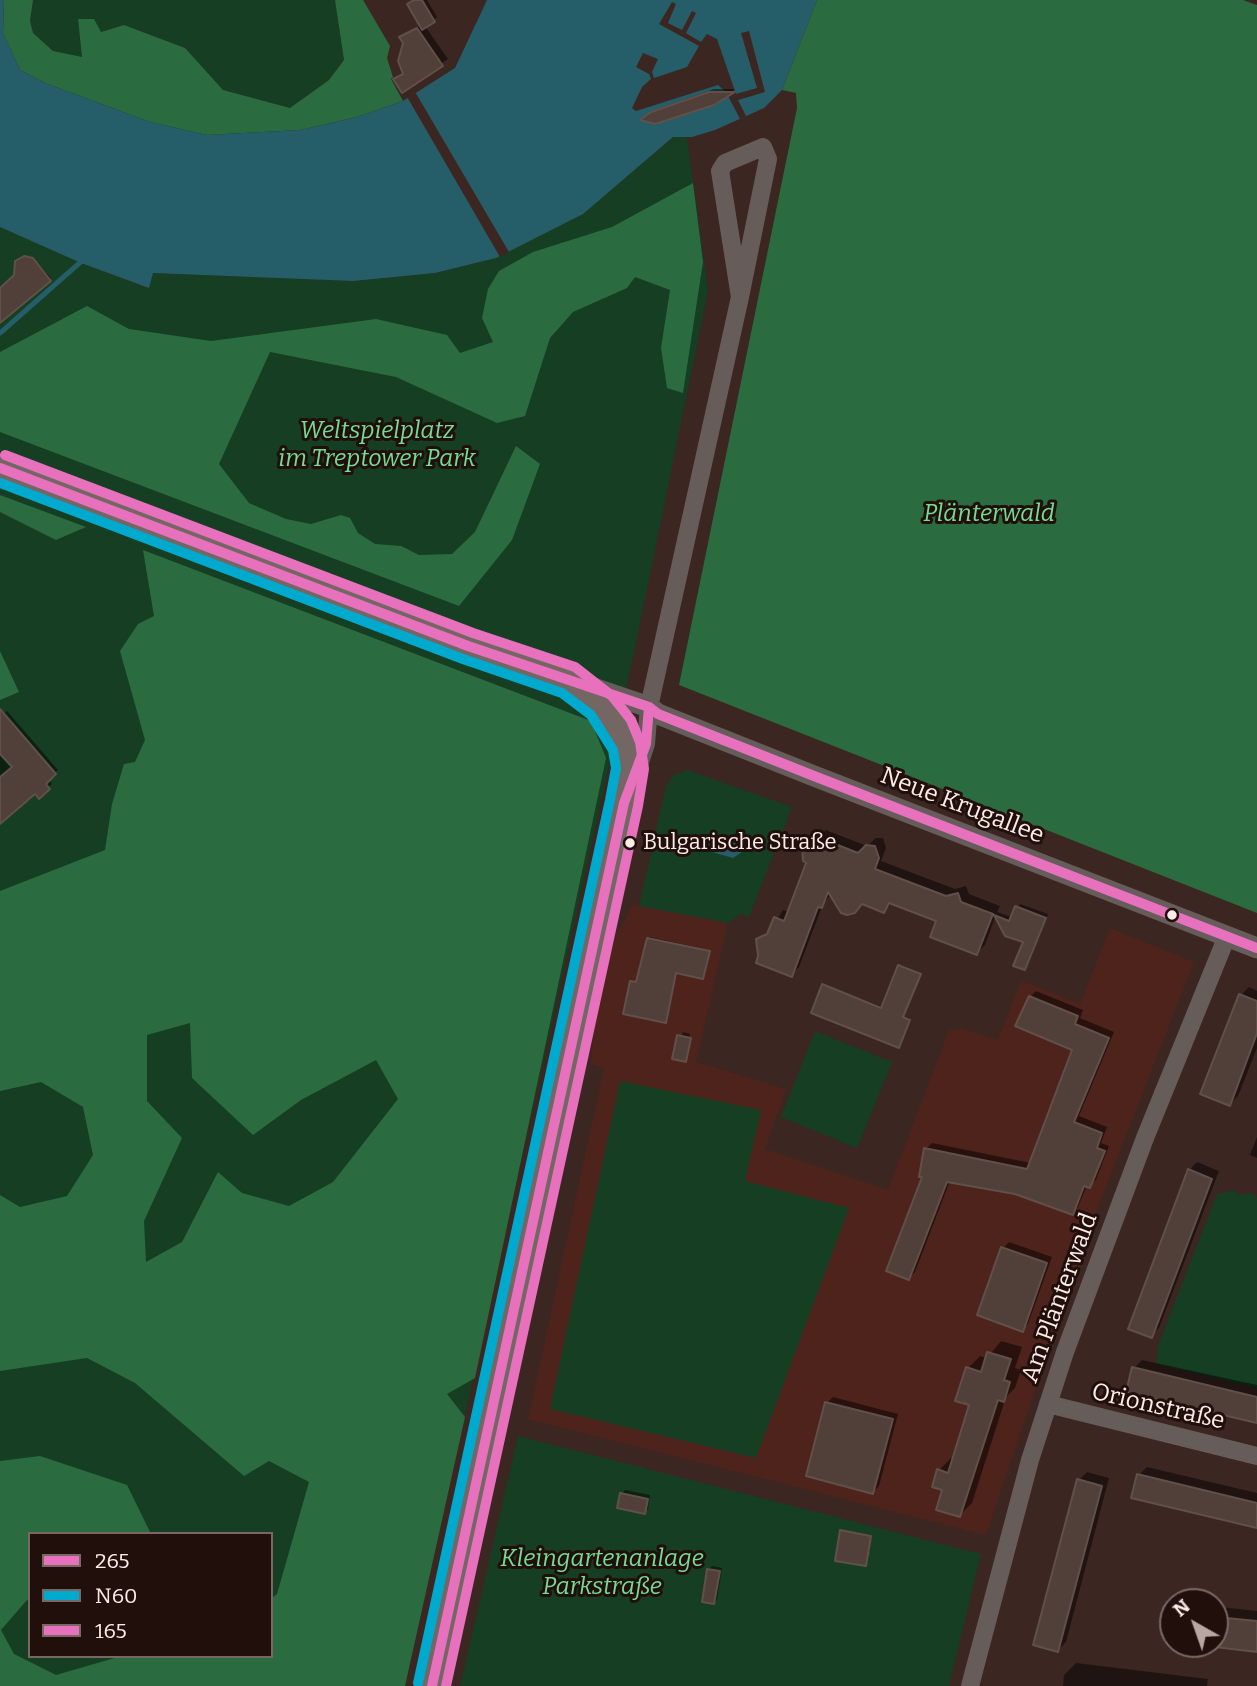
<!DOCTYPE html>
<meta charset="utf-8">
<style>
body{margin:0}
#map{position:relative;width:1257px;height:1686px;overflow:hidden;background:#3c2622;font-family:Bitter,serif}
canvas{display:block}
.legend{position:absolute;left:28px;top:1532px;width:245px;height:126px;box-sizing:border-box;background:#210f0c;border:2px solid #796764;margin:0;padding:9px 12px;list-style:none;font-size:21px;color:#fcece8}
.legend li{display:flex;align-items:center;gap:14px;height:35px}
.legend b{width:35px;border:2px solid #796764}
.north{position:absolute;left:1159px;top:1588px;width:70px;height:70px;box-sizing:border-box;background:#210f0c;border:2px solid #796764;border-radius:50%;rotate:320deg;font-size:19px;font-weight:700;line-height:28px;text-align:center;color:#fcece8}
.north::after{content:'';display:block;margin:auto;width:24px;height:32px;background:#b9a7a3;clip-path:polygon(50% 0,100% 100%,50% 72%,0 100%)}
</style>
<div id="map">
<canvas width="1257" height="1686"></canvas>
<ul class="legend">
<li><b style="height:9px;background:#e771bd"></b>265</li>
<li><b style="height:9px;background:#00a9ce"></b>N60</li>
<li><b style="height:9px;background:#e771bd"></b>165</li>
</ul>
<div class="north">N</div>
</div>
<script>
const g = document.querySelector('canvas').getContext('2d');
g.lineJoin = 'round';
function paint(path, color) {
  g.fillStyle = color;
  g.fill(path, 'evenodd');
}
function poly(rows) {
  const path = new Path2D();
  for (const r of rows) {
    path.moveTo(r[0], r[1]);
    for (let i = 2; i < r.length; i += 2) path.lineTo(r[i], r[i + 1]);
  }
  return path;
}
function trace(path, color, width, dash) {
  g.strokeStyle = color;
  g.lineWidth = width;
  g.lineCap = dash ? 'butt' : 'round';
  g.setLineDash(dash || []);
  g.stroke(path);
}
function drawText(font, color, halo, rows, align = 'center') {
  g.font = font + ' Bitter,serif';
  g.lineWidth = 6;
  g.setLineDash([]);
  g.textBaseline = 'middle';
  g.strokeStyle = halo;
  g.fillStyle = color;
  for (const [text, x, y, turn = 0] of rows) {
    g.save();
    g.translate(x, y);
    g.rotate((+turn || 0) * Math.PI / 180);
    g.textAlign = isNaN(turn) ? turn : align;
    if (halo) g.strokeText(text, 0, 0);
    g.fillText(text, 0, 0);
    g.restore();
  }
}
const built = poly([
 [633,904,728,923,696,1062,786,1089,765,1149,888,1190,949,1030,961,1028,998,1040,1021,981,1080,1004,1110,928,1194,962,1089,1230,986,1535,528,1419,604,1068,591,1064,594,1031,612,944]
]);
const green = poly([
 [33,0,335,0,344,59,329,80,290,108,223,90,185,48,124,25,100,32,78,19,82,58,53,51,33,33,30,22],
 [674,137,687,137,708,291,633,657,405,1686,0,1686,0,227,81,263,148,288,153,273,353,281,435,273,477,263,582,214],
 [30,1534,271,1534,271,1656,30,1656],
 [687,770,792,807,749,917,741,914,728,923,639,906,666,786,674,775],
 [815,1031,892,1062,857,1148,781,1117],
 [620,1081,761,1110,745,1181,849,1208,756,1458,550,1409],
 [1235,1190,1236,1195,1251,1193,1257,1197,1257,1388,1156,1364,1158,1346,1217,1194],
 [518,1436,981,1554,949,1686,460,1686]
]);
const forest = poly([
 [4,0,33,0,30,21,33,33,53,51,82,57,78,19,94,19,101,32,124,25,185,48,223,90,290,108,329,80,344,60,335,0,363,0,390,46,387,58,393,77,391,79,403,101,357,117,300,130,207,135,150,122,45,83,20,70,3,33],
 [817,0,1243,0,1257,5,1257,913,679,685,797,108,796,93,782,90],
 [693,183,703,262,683,393,667,388,661,348,670,290,635,277,627,288,573,312,550,338,525,416,497,423,396,377,270,352,219,464,249,503,286,519,311,524,341,515,350,518,358,533,375,544,401,546,419,555,452,554,475,532,516,446,540,464,512,540,459,606,0,432,0,352,87,306,129,329,211,341,376,319,447,335,460,353,493,342,482,318,488,289,499,271,533,252,612,227],
 [0,495,86,527,56,540,0,512],
 [143,550,591,721,606,758,475,1378,447,1394,465,1417,405,1686,0,1686,0,1461,40,1456,127,1485,151,1534,30,1534,30,1602,27,1600,1,1630,14,1654,56,1675,118,1657,271,1656,271,1599,277,1594,309,1482,269,1461,244,1476,135,1383,87,1358,0,1371,0,1195,20,1207,67,1196,93,1155,83,1107,41,1082,0,1091,0,891,105,850,112,804,124,764,135,762,145,740,120,651,138,624,154,616],
 [190,1023,192,1078,253,1135,301,1100,376,1060,398,1099,333,1182,289,1206,242,1193,218,1172,182,1242,146,1262,144,1221,182,1138,147,1101,147,1035],
 [0,651,19,692,0,700]
]);
const water = poly([
 [0,0,4,0,3,33,20,70,45,83,150,122,207,135,300,130,357,117,403,101,455,68,487,0,817,0,782,90,764,108,715,130,692,137,673,137,583,214,496,258,435,273,353,281,153,273,149,288,81,263,0,227],
 [717,836,739,842,742,852,733,858,712,852]
]);
const pier = poly([
 [672,2,676,4,668,23,682,30,692,11,696,13,686,33,701,42,707,34,717,39,736,94,757,88,741,33,749,31,765,92,738,100,746,116,740,119,726,92,718,85,636,111,632,108,642,87,651,79,649,74,636,67,643,53,658,59,652,72,654,78,687,67,699,46,659,24],
 [414,90,509,252,500,257,406,95]
]);
const shadow = poly([
 [414,0,427,0,437,17,425,26,448,59,402,90,396,79,404,72,405,43,401,37,421,25],
 [714,89,735,89,714,103,646,117,657,109],
 [32,257,51,278,0,320,0,290,16,276,20,258],
 [7,711,58,770,48,779,52,784,39,796,35,792,0,821,0,717],
 [826,830,867,846,876,838,883,838,886,848,881,861,955,889,966,886,969,894,1000,906,997,912,1012,917,1020,904,1048,914,1028,965,1024,968,1025,940,1007,934,996,915,985,945,977,953,939,920,893,902,884,911,831,894,823,904,799,967,791,975,760,938,771,929,783,910,789,912,809,862,804,847],
 [650,937,710,950,703,977,677,972,667,1019,631,982,638,982],
 [901,965,921,973,903,1016,910,1018,900,1045,824,985,883,1007],
 [1249,987,1257,991,1257,1048,1238,1096,1230,1104,1241,995],
 [1036,991,1083,1010,1080,1018,1114,1032,1079,1116,1107,1127,1101,1143,1109,1146,1096,1180,1087,1185,1078,1207,1072,1213,1016,1192,950,1181,915,1272,909,1278,925,1176,926,1149,932,1143,1031,1163,1075,1049,1030,997],
 [683,1032,690,1034,686,1060,674,1058],
 [1257,1137,1257,1158,1250,1155],
 [1197,1162,1219,1171,1159,1328,1151,1336,1189,1170],
 [1009,1242,1052,1257,1028,1324,1022,1330,1003,1248],
 [1001,1341,1022,1347,1015,1368,1021,1370,1015,1388,1006,1397,972,1503,960,1515,945,1489,939,1470,951,1458,954,1459,972,1404,968,1368,980,1356,987,1358],
 [1142,1360,1257,1385,1257,1422,1134,1368],
 [833,1397,898,1414,879,1486,873,1492,827,1403],
 [1147,1467,1257,1493,1257,1527,1139,1475],
 [1087,1472,1109,1478,1066,1642,1058,1650,1079,1480],
 [625,1490,650,1495,648,1509,644,1512,622,1494],
 [843,1530,871,1535,866,1563,842,1531],
 [712,1566,722,1568,717,1599,714,1603,709,1569],
 [1220,1607,1257,1611,1257,1650,1207,1645,1215,1644,1215,1612],
 [1076,1663,1208,1679,1207,1686,1063,1686,1064,1675]
]);
const stream = poly([
 [0,333,84,259]
]);
const building = poly([
 [414,0,422,0,435,22,422,30,407,4,414,0],
 [417,28,443,66,402,93,393,79,403,74,398,61,403,43,399,37,417,28],
 [709,92,735,92,714,105,655,124,640,120,651,112,709,92],
 [24,256,33,258,51,281,0,323,0,288,14,275,15,261,24,256],
 [0,709,56,774,46,784,50,789,39,799,35,794,0,824,0,777,12,767,0,754,0,709],
 [817,837,858,853,866,845,875,846,879,858,875,869,946,896,958,893,961,902,993,914,977,955,930,937,936,921,889,903,884,913,862,904,855,913,847,915,841,913,828,892,822,908,818,907,792,977,756,963,758,956,756,939,767,934,774,917,784,921,806,863,803,861,802,846,817,837],
 [1015,906,1046,918,1025,970,1013,966,1023,942,1005,936,994,915,1009,921,1015,906],
 [647,938,710,951,703,979,676,973,666,1023,623,1014,630,981,636,982,647,938],
 [898,965,921,974,903,1017,910,1020,899,1048,811,1013,822,984,881,1008,898,965],
 [1239,994,1257,1001,1257,1033,1230,1106,1200,1094,1239,994],
 [1029,996,1078,1016,1075,1024,1109,1038,1074,1122,1102,1133,1097,1148,1105,1151,1090,1188,1084,1186,1073,1215,1015,1194,947,1182,909,1280,886,1271,922,1177,919,1177,924,1148,1027,1169,1072,1050,1015,1026,1029,996],
 [677,1035,691,1038,686,1062,672,1059,677,1035],
 [1188,1169,1212,1179,1152,1338,1128,1329,1188,1169],
 [1001,1247,1047,1263,1023,1332,977,1315,1001,1247],
 [987,1352,1011,1359,1004,1380,1010,1382,1004,1402,998,1400,960,1517,936,1510,942,1490,932,1487,937,1469,948,1473,969,1405,955,1401,966,1367,981,1372,987,1352],
 [1132,1367,1257,1397,1257,1423,1126,1392,1132,1367],
 [825,1402,893,1419,873,1494,806,1476,825,1402],
 [1137,1474,1257,1503,1257,1528,1131,1498,1137,1474],
 [1077,1479,1102,1486,1058,1652,1033,1645,1077,1479],
 [620,1493,648,1499,645,1514,617,1508,620,1493],
 [840,1530,871,1536,866,1566,835,1561,840,1530],
 [707,1569,720,1571,714,1604,702,1602,707,1569],
 [1215,1617,1257,1621,1257,1652,1215,1647,1215,1617]
]);
const minor = poly([
 [635,777,646,744,649,707,740,297,768,159,763,147,725,163,720,171,740,297],
 [1048,1404,1257,1456],
 [970,1686,1030,1460,1065,1352,1145,1138,1227,936]
]);
const tertiary = poly([
 [584,685,649,707,658,714,814,776,1257,948]
]);
const primary = poly([
 [0,468,468,646,569,680,601,705,619,728,627,746,630,768,624,803,432,1686]
]);
const bus1 = poly([
 [0,468,468,646,649,707,658,714,814,776,1257,948],
 [432,1686,624,803,646,744,649,707]
]);
const bus2 = poly([
 [0,483,463,659,562,693,591,715,613,750,616,768,610,800,418,1683]
]);
const bus3 = poly([
 [5,455,473,633,575,667,612,696,631,720,640,742,644,769,638,806,446,1686]
]);
const markers = [
 [630,843,6,"#fcece8"],
 [1172,915,6,"#fcece8"]
];
const busNames = [
 ["Bulgarische Straße",643,843]
];
const parkNames = [
 ["Weltspielplatz",377,431],
 ["im Treptower Park",377,459],
 ["Plänterwald",989,514],
 ["Kleingartenanlage",602,1559],
 ["Parkstraße",602,1587]
];
const streetNames = [
 ["Neue Krugallee",962,806,21],
 ["Am Plänterwald",1060,1298,-70],
 ["Orionstraße",1158,1407,13]
];
paint(built, '#4e231c');
paint(green, '#163e22');
paint(forest, '#2a6c3f');
paint(water, '#255e69');
paint(pier, '#3c2622');
paint(shadow, '#0007');
trace(stream, '#255e69', 5);
paint(building, '#51403a');
trace(building, '#615049', 2);
trace(minor, '#665d5b', 18);
trace(tertiary, '#665d5b', 21);
trace(primary, '#736663', 28);
trace(bus1, '#e771bd', 10);
trace(bus2, '#00a9ce', 10);
trace(bus3, '#e771bd', 10);
for (const [x, y, r, color] of markers) {
  const dot = new Path2D();
  dot.arc(x, y, r, 0, 2 * Math.PI);
  g.fillStyle = color;
  g.fill(dot);
  trace(dot, '#210f0c', 2.5);
}
drawText('22px', '#fcece8', '#210f0c', busNames, 'left');
drawText('italic 24px', '#74dc93', '#210f0c', parkNames);
drawText('24px', '#fcece8', '#210f0c', streetNames);
</script>
